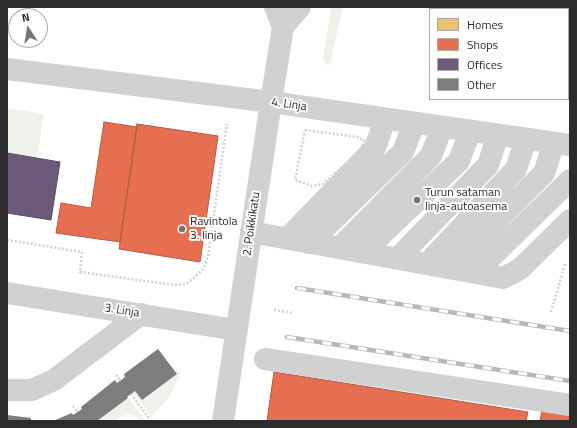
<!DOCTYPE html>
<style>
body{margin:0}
#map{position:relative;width:577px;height:428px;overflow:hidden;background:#fff;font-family:"Titillium Web",sans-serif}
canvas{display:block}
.frame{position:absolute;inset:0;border:8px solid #2c2c2c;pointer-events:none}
.legend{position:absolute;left:429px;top:8px;width:140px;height:92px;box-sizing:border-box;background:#fff;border:1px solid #ababab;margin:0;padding:5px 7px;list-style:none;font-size:12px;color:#2c2c2c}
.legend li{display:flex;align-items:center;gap:8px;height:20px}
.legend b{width:20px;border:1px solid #ababab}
.north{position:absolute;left:8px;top:8px;width:40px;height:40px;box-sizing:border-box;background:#fff;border:1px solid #ababab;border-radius:50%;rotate:348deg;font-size:11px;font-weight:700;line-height:16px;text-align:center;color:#2c2c2c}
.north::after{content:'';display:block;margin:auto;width:14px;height:18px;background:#767676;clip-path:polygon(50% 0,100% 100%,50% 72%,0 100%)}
</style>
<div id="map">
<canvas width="577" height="428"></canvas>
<div class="frame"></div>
<ul class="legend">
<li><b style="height:11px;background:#e9c46a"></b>Homes</li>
<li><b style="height:11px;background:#e76f51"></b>Shops</li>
<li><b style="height:11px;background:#6d597a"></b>Offices</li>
<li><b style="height:11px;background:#7d7d7d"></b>Other</li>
</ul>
<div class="north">N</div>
</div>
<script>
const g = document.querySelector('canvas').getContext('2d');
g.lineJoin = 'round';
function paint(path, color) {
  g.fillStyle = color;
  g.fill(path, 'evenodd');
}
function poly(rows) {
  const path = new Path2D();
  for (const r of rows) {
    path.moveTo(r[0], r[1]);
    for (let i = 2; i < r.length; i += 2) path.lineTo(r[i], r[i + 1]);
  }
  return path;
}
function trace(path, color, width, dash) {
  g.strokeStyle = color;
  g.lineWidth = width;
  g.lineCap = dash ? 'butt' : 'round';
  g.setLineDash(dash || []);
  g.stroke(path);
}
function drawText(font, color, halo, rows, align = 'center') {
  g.font = font + ' "Titillium Web",sans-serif';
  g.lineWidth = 4;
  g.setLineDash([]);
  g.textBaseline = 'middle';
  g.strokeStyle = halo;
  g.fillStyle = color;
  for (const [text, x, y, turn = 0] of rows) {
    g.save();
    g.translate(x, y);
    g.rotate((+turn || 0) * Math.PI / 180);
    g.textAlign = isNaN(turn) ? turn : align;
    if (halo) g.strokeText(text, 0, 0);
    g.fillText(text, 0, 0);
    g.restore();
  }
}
const green = poly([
 [331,7,343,7,330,65,327,65,323,59],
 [7,108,44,114,37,158,7,153],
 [171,366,181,373,175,385,168,398,151,417,133,392,135,391,142,400,177,374],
 [128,398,146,421,142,421,132,415,126,415,120,417,115,421,97,421]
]);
const homes = poly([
 [549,7,570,7,570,9,549,9,549,7]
]);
const shops = poly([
 [104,122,137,127,120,242,56,233,61,203,91,208,104,122],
 [137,124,218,136,200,262,119,249,137,124],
 [274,372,528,412,526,421,267,421,274,372],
 [542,411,570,415,570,421,540,421,542,411]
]);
const offices = poly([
 [7,153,60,162,51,220,7,213,7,153]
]);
const building = poly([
 [158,349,177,374,142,400,135,391,127,397,128,398,97,421,53,421,72,413,73,415,82,409,81,407,115,380,117,383,125,377,124,374],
 [7,415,31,418,31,421,7,421]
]);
const path = poly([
 [305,130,357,137,364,140,360,151,323,184,312,186,295,180,305,130],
 [7,240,82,252,80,272,174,285,186,284,195,277,204,268,208,256,227,124],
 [274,310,293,313],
 [551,312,565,264],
 [116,375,120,380],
 [131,394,151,421],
 [73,406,78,412]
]);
const minor = poly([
 [275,7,283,27],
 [7,69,271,102,570,145],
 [251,232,503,278,520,269,570,220],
 [287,239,375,148,385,119],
 [309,243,403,152,414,123],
 [339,248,431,156,442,127],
 [363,252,459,161,470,131],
 [397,259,488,165,498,135],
 [427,264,516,169,526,139],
 [450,268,544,173,554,143],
 [475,273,570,180],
 [7,293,236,330],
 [265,359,570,405],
 [7,390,32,390,54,380,141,314],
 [223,421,271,102,283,27,300,7]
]);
const rail = poly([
 [297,288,570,331],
 [287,337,570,381]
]);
const markers = [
 [417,200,4,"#767676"],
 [182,229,4,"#767676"]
];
const streetNames = [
 ["4. Linja",289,105,8],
 ["2. Poikkikatu",252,224,-82],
 ["3. Linja",122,311,9]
];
const poiNames = [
 ["Turun sataman",425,193],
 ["linja-autoasema",425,207],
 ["Ravintola",190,222],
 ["3. linja",190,236]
];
paint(green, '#eef2eb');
paint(homes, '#e9c46a');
trace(homes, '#b09657', 1);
paint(shops, '#e76f51');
trace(shops, '#af5b46', 1);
paint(offices, '#6d597a');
trace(offices, '#5a4c63', 1);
paint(building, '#7d7d7d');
trace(path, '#d1d1d1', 2.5, [2, 2]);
trace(minor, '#d1d1d1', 22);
trace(rail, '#b8b8b8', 4.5);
trace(rail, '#fff', 3, [9]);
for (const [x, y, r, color] of markers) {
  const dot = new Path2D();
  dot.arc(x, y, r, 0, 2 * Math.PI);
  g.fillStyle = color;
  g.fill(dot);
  trace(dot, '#fff', 1.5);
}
drawText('12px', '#2c2c2c', '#fff', streetNames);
drawText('12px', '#2c2c2c', '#fff', poiNames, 'left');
</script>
